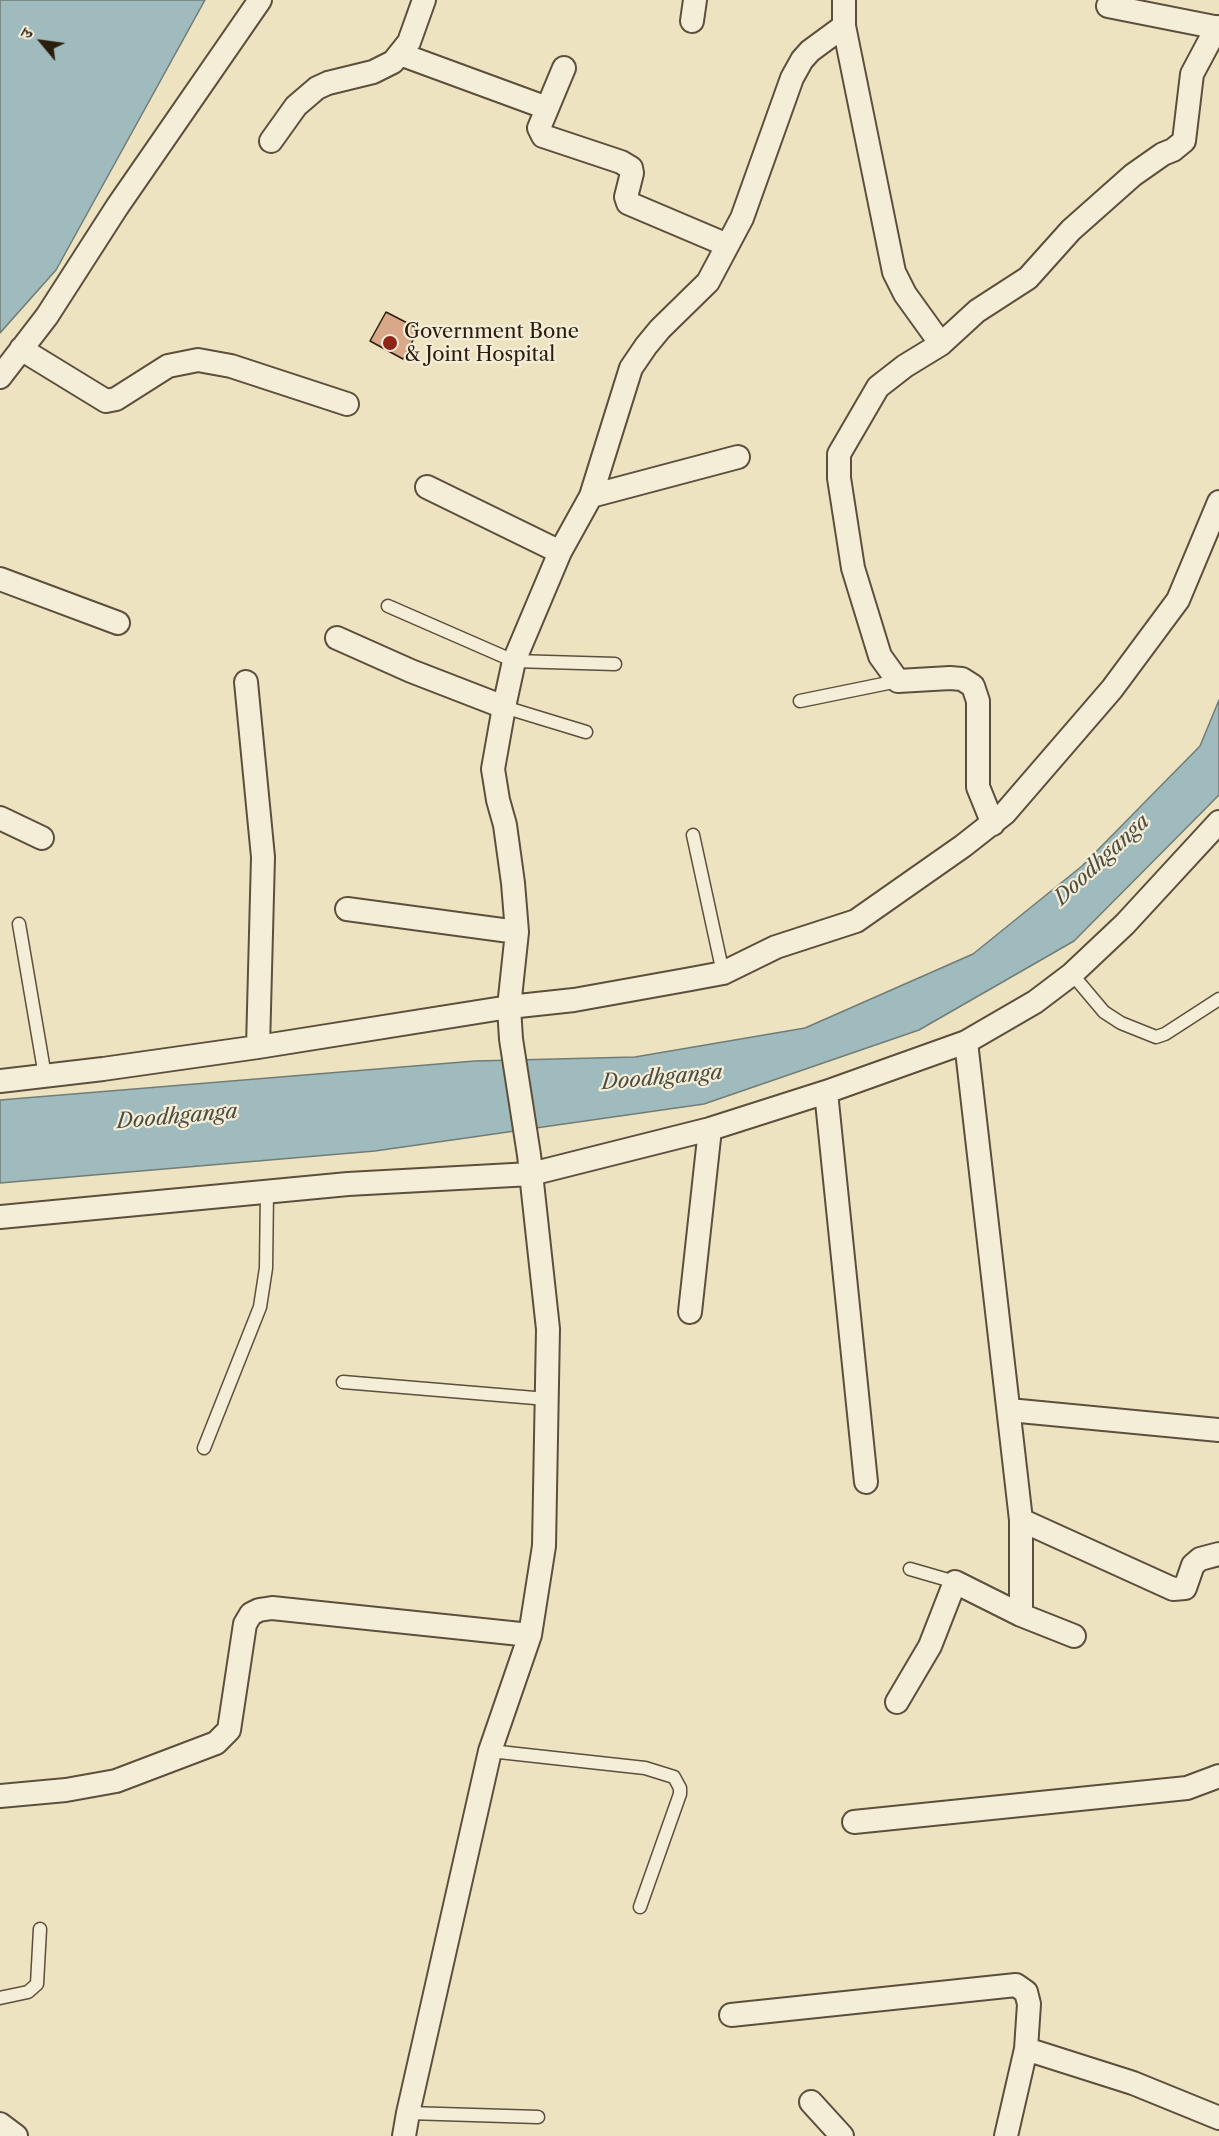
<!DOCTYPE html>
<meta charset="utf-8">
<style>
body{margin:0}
#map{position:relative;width:1219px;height:2136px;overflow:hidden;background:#eee3c1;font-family:"Libre Caslon Text","Noto Serif Devanagari",serif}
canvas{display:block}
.north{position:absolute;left:12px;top:12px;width:60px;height:60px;-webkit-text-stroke:4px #f4edd7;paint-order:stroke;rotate:299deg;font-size:16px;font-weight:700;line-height:24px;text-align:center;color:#2c1e0f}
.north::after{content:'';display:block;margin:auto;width:21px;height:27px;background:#2c1e0f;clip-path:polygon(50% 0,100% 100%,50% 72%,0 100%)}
</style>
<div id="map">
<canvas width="1219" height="2136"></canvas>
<div class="north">उ</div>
</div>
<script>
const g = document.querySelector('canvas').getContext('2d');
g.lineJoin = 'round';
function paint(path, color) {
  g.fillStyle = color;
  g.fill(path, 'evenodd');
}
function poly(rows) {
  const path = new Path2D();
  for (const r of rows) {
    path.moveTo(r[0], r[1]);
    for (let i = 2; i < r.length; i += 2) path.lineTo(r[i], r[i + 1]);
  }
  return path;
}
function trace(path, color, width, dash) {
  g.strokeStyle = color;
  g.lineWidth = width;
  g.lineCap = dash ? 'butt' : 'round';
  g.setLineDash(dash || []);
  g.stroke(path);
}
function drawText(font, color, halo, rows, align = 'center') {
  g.font = font + ' "Libre Caslon Text",serif';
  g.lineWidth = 4.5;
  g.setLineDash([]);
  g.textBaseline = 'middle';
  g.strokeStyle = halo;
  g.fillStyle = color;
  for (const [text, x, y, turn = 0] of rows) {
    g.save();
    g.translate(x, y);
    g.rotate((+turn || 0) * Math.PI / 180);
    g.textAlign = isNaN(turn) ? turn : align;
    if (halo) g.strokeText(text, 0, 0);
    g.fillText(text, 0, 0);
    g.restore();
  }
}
const water = poly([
 [0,0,205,0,56,270,0,333,0,0],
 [1219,700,1219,795,1074,941,919,1030,704,1104,375,1151,0,1183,0,1100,475,1061,635,1057,805,1028,973,954,1082,866,1200,746,1219,700]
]);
const building = poly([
 [386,312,419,329,403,359,370,341,386,312]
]);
const lane = poly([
 [388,606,514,661,615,664],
 [800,701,898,681],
 [504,707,586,732],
 [693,835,723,973],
 [19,924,45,1076],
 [1072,974,1104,1012,1121,1023,1156,1037,1165,1034,1219,999],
 [343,1382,547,1399],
 [204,1448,260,1307,266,1268,267,1191],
 [910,1569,955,1582],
 [490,1751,645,1768,674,1777,680,1788,680,1794,640,1907],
 [0,1998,28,1992,37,1984,40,1929],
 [408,2113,538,2117]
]);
const street = poly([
 [1108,6,1219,28],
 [692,21,695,0],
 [844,26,894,272,905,294,941,344],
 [400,54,547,108],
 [564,68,539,128,543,136,621,162,631,168,632,173,626,197,628,203,727,245],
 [271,141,296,106,317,88,328,83,373,72,393,62,409,42,424,0],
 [21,349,106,401,116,399,168,366,198,360,231,366,347,404],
 [0,377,47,316,117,207,260,0],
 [427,487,560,552],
 [591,496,738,457],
 [0,579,118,623],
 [337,638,411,671,504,707],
 [246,682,263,857,258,1047],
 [0,818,42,838],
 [993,824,978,787,978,701,973,686,962,679,950,678,898,681,880,656,853,568,839,478,839,454,878,387,905,366,941,344,977,311,1028,278,1071,230,1133,175,1163,154,1173,150,1184,141,1192,74,1217,27],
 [347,909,517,932],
 [966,1042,1021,1520,1021,1615],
 [0,1081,103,1069,258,1047,509,1007,574,1000,691,979,723,973,776,947,856,921,963,846,1005,813,1112,689,1178,600,1219,502],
 [826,1092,866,1482],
 [0,1217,348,1184,531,1174,710,1129,826,1092,966,1042,1035,1002,1072,974,1125,924,1219,822],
 [690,1312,710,1129],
 [1009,1410,1219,1430],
 [1021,1520,1173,1589,1185,1588,1193,1565,1200,1559,1219,1554],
 [897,1702,930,1646,955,1582,1021,1615,1074,1636],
 [0,1796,66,1790,116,1781,216,1743,229,1730,245,1624,251,1614,259,1610,272,1608,530,1635],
 [854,1822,1187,1788,1219,1776],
 [731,2015,1016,1985,1026,1992,1029,2004,1026,2049,1006,2136],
 [1026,2049,1133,2083,1219,2118],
 [811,2102,842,2136],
 [0,2124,16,2136],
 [404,2136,408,2113,490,1751,530,1635,544,1546,548,1329,529,1155,511,1039,509,1007,517,932,513,883,505,825,498,800,493,769,504,707,514,661,560,552,591,496,631,368,646,346,660,329,708,282,742,218,792,78,802,60,810,51,844,26,844,0]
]);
const markers = [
 [390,343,8,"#8f2418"]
];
const poiNames = [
 ["Government Bone",404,332],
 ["& Joint Hospital",404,355]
];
const waterNames = [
 ["Doodhganga",1102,860,-43],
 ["Doodhganga",662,1078,-5],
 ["Doodhganga",177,1117,-5]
];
paint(water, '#9fbbbd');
trace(water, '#717c77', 1.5);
paint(building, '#d8a889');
trace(building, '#2c1e0f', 1.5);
trace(lane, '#5c4f3c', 15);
trace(street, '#5c4f3c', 26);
trace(lane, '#f4edd7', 12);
trace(street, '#f4edd7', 22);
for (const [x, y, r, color] of markers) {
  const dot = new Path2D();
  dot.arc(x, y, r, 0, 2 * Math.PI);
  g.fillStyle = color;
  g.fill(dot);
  trace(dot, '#f4edd7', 2);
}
drawText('20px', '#2c1e0f', '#f4edd7', poiNames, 'left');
drawText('italic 21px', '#4e4d43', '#f4edd7', waterNames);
</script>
